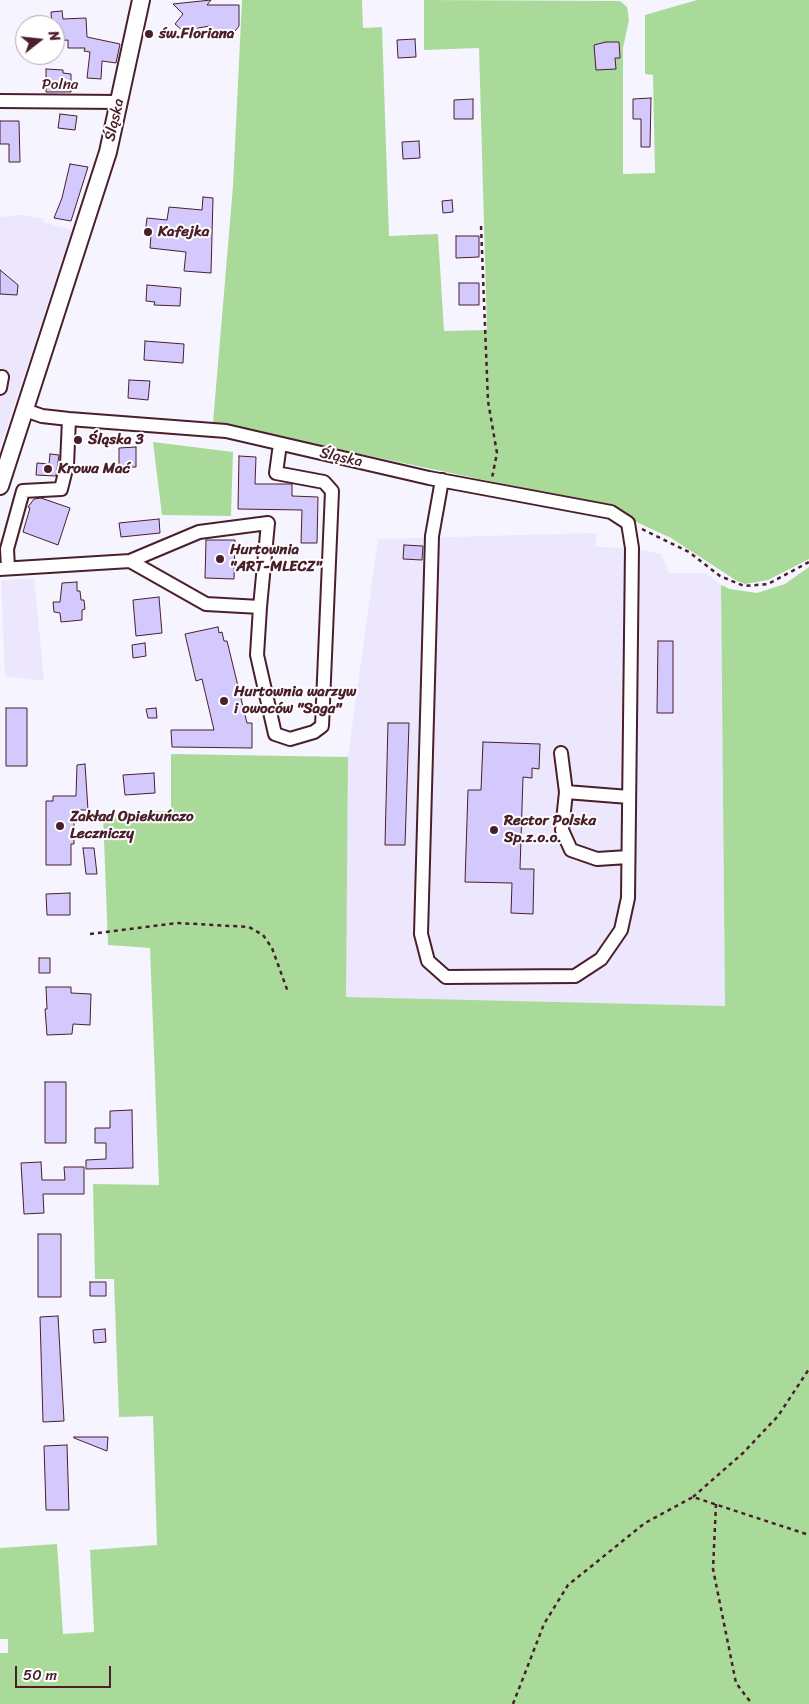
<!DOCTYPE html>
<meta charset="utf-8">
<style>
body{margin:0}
#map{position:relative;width:809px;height:1704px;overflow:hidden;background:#f6f4fe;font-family:Sriracha,sans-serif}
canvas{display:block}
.north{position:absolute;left:15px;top:15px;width:50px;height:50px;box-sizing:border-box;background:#fff;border:1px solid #b7a5aa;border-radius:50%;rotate:74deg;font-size:14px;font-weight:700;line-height:20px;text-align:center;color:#4a1f2b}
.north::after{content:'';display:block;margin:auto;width:18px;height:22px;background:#4a1f2b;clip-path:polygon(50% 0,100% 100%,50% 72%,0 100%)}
.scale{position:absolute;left:15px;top:1666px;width:96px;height:22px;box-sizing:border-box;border:2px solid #4a1f2b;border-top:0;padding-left:6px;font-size:15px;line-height:18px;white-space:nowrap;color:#4a1f2b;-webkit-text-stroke:4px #fff;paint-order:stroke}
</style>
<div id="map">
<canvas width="809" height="1704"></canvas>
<div class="north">N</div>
<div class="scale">50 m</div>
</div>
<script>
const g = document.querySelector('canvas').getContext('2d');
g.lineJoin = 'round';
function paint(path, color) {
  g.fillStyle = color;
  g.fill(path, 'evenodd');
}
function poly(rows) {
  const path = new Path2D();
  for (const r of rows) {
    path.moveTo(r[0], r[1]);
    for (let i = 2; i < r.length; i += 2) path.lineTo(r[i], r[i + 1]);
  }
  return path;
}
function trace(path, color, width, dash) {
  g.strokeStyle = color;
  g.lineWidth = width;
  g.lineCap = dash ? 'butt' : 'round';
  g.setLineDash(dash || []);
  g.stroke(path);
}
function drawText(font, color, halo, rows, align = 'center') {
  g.font = font + ' Sriracha,sans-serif';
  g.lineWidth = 4;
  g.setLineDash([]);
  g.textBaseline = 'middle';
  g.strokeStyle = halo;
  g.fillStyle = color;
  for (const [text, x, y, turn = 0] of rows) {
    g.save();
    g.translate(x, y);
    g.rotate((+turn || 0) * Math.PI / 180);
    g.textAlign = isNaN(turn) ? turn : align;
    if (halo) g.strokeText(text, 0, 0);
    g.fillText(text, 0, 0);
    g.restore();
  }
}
const built = poly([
 [21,215,43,219,43,222,72,230,0,448,0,217],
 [596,533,596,547,632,548,661,554,669,573,706,573,721,585,725,1006,345,997,348,757,378,539],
 [34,578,44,681,5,676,1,580]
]);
const green = poly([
 [242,0,362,0,363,28,382,27,389,236,438,234,444,331,487,330,479,48,424,50,424,0,620,1,627,7,629,20,623,48,623,174,655,173,653,75,645,74,645,15,697,0,809,0,809,559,768,580,745,584,737,581,671,538,632,520,617,508,213,423,233,186],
 [153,442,233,452,231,516,162,515],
 [809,567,809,1704,0,1704,0,1653,8,1653,8,1639,0,1639,0,1548,57,1544,63,1634,94,1632,90,1550,157,1545,153,1416,119,1417,114,1279,95,1279,93,1184,159,1185,150,948,108,945,103,813,171,811,171,754,348,757,346,997,725,1006,721,585,730,589,757,593,785,584]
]);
const building = poly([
 [211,0,207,5,239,5,239,26,228,40,210,26,198,28,190,37,175,24,183,14,173,4,211,0],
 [62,11,63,19,86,18,87,37,120,44,116,63,102,61,101,79,87,78,90,52,84,51,85,48,68,48,68,40,55,41,55,25,52,25,51,12,62,11],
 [415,39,416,57,398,58,397,40,415,39],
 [606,42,619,42,620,58,615,58,616,69,596,70,594,45,606,42],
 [46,69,63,70,63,73,71,74,71,92,46,92,46,69],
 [651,98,650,147,641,147,641,119,633,119,633,99,651,98],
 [473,99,473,119,454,119,454,100,473,99],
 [60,114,77,116,75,130,58,128,60,114],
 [0,121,19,121,20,162,9,162,9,144,0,144,0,121],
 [419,141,420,158,403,159,402,142,419,141],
 [70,164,88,167,71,221,54,218,62,198,70,164],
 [203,197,213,198,211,273,184,271,186,252,150,248,151,235,145,234,147,218,167,220,169,207,202,210,203,197],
 [452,200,453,212,443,213,442,201,452,200],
 [456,236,479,236,479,257,456,258,456,236],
 [0,270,18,285,17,295,0,294,0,270],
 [459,283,479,283,479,305,459,305,459,283],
 [147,285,181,288,180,306,154,305,155,302,146,301,147,285],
 [145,341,184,344,183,363,144,360,145,341],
 [129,380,150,381,148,400,128,398,129,380],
 [136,447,136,467,119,467,119,448,136,447],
 [50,454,59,455,56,476,36,475,37,463,49,464,50,454],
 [239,456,256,457,255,484,292,484,292,496,318,497,317,543,301,543,302,510,238,509,239,456],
 [41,498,70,508,58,545,23,532,30,508,28,507,34,499,41,498],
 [159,519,160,533,121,537,119,523,159,519],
 [206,540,235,540,234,579,205,578,206,540],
 [404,545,423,546,422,560,403,559,404,545],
 [77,582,77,591,80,591,81,600,84,600,85,609,82,610,82,620,61,622,60,613,54,612,53,602,60,602,62,583,77,582],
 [159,597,162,633,136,636,133,600,159,597],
 [218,627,219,633,222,632,224,641,227,641,247,723,252,723,252,748,172,747,171,730,214,730,202,679,196,681,185,634,218,627],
 [658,641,673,641,673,713,657,713,658,641],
 [145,643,146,656,133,658,132,645,145,643],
 [6,708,27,708,27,766,6,766,6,708],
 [156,708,157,718,148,718,146,709,156,708],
 [388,723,409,723,405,845,385,845,388,723],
 [483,742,540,744,539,769,532,768,532,778,523,777,520,869,534,869,533,914,511,913,512,883,465,882,468,790,481,790,483,742],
 [85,764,88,810,74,810,74,844,71,844,71,865,46,865,46,801,53,801,53,796,76,796,77,765,85,764],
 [154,773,155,793,125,795,123,775,154,773],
 [83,848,94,848,97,874,86,874,83,848],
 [70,893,70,915,47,915,46,894,70,893],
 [39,958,50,958,50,973,39,973,39,958],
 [46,987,71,987,71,993,91,994,90,1025,73,1024,72,1034,47,1035,45,1009,47,1009,46,987],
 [45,1082,66,1082,66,1143,45,1143,45,1082],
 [132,1110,133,1168,86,1169,86,1160,106,1159,106,1143,95,1143,95,1128,110,1128,110,1111,132,1110],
 [41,1162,42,1180,65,1180,64,1167,84,1167,84,1194,43,1194,44,1213,24,1214,21,1163,41,1162],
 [38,1234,61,1234,61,1297,38,1297,38,1234],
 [90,1282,106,1282,106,1296,90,1296,90,1282],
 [58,1316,64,1421,43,1422,40,1317,58,1316],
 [105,1329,106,1342,94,1343,93,1330,105,1329],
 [74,1437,108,1437,107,1451,74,1438,74,1437],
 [67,1445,69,1510,46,1510,44,1446,67,1445]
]);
const path = poly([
 [481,226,488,401,497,453,492,478],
 [642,529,689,552,720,576,744,586,768,584,809,562],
 [90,934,178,923,249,927,263,935,272,948,288,992],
 [693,1497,743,1453,778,1416,809,1369],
 [716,1504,713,1569,736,1683,752,1704],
 [513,1704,544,1624,568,1585,645,1523,693,1497,809,1535]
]);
const minor = poly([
 [0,101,119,102],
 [0,388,2,377],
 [25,410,42,416,69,419,226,431,429,478,611,512,628,523,632,548,628,898,621,930,601,959,575,976,446,977,428,961,421,934,432,536,442,480],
 [8,568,7,549,23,491,61,489,67,465,69,419],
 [0,569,130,561,199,532,268,523,260,607,206,604,130,561],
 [260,607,257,655,275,734,290,739,314,732,322,726,332,491,324,482,276,473,280,444],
 [561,753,566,792,562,830,571,850,597,859,628,857],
 [566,792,629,797]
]);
const major = poly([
 [0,486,108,152,141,0]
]);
const markers = [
 [149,34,5,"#4a1f2b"],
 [148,232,5,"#4a1f2b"],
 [78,440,5,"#4a1f2b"],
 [48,469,5,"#4a1f2b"],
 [220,559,5,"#4a1f2b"],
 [224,701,5,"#4a1f2b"],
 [60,826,5,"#4a1f2b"],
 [494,830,5,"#4a1f2b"]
];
const poiNames = [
 ["św.Floriana",159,34],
 ["Kafejka",158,232],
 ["Śląska 3",88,440],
 ["Krowa Mać",58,469],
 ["Hurtownia",230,550],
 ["\"ART-MLECZ\"",230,567],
 ["Hurtownia warzyw",234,692],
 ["i owoców \"Saga\"",234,709],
 ["Zakład Opiekuńczo",70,817],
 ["Leczniczy",70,834],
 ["Rector Polska",504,821],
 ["Sp.z.o.o.",504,838]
];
const streetNames = [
 ["Polna",60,85],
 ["Śląska",115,120,-77],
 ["Śląska",341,458,13]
];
paint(built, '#ece7fd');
paint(green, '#aada9a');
paint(building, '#d3c9fc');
trace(building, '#4a1f2b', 1);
trace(minor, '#4a1f2b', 16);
trace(major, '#4a1f2b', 20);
trace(path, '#4a1f2b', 2.5, [4, 4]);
trace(minor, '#fff', 12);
trace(major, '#fff', 16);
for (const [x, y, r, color] of markers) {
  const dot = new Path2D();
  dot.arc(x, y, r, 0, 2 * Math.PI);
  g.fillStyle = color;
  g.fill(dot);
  trace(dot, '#fff', 2);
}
drawText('bold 15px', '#4a1f2b', '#fff', poiNames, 'left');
drawText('15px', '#4a1f2b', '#fff', streetNames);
</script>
